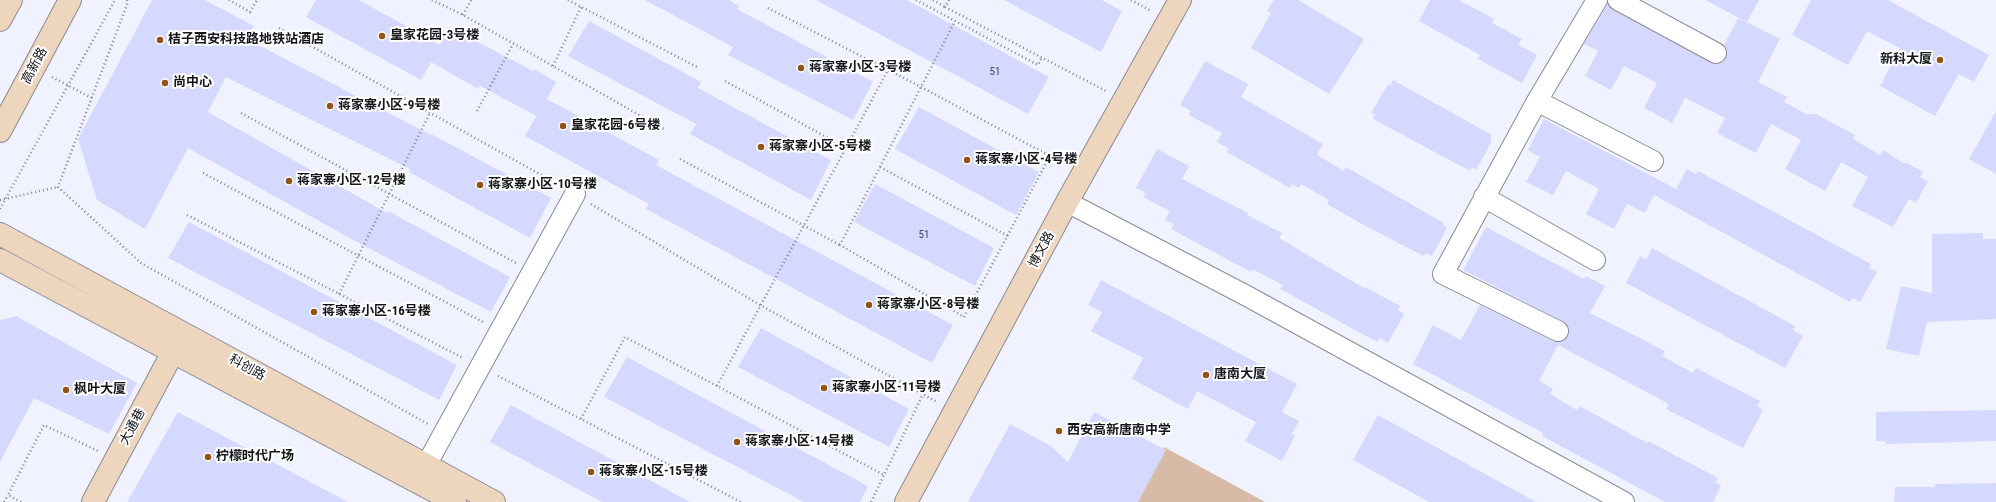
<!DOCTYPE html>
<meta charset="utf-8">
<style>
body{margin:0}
canvas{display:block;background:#f0f2ff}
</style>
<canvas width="1996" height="502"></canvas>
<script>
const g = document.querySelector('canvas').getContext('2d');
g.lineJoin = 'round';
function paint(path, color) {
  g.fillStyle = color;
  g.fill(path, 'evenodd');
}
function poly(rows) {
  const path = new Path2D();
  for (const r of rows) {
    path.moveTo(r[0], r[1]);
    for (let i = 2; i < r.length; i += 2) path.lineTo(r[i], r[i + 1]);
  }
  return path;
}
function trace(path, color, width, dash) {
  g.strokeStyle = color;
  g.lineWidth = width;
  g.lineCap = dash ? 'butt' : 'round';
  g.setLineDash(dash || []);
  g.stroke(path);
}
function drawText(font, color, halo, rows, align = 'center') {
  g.font = font + ' "Roboto Condensed","Noto Sans SC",sans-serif';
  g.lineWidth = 4;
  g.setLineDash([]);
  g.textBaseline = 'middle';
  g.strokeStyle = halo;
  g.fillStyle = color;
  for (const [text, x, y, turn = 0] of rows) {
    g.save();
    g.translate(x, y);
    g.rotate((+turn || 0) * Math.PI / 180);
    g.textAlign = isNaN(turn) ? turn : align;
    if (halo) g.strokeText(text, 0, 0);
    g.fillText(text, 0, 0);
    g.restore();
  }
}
const green = poly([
 [1164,447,1265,502,1133,502]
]);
const building = poly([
 [152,0,205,0,254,26,247,39,431,135,431,134,551,198,530,238,409,172,410,169,226,77,208,112,387,213,388,211,510,277,491,312,355,241,188,148,145,229,97,200,78,139],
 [316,0,359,0,440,45,449,27,533,71,534,69,556,82,547,99,659,160,656,165,953,325,932,363,646,209,649,204,525,136,536,116,479,85,478,89,431,62,421,80,306,17],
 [645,0,729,0,739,6,737,9,873,82,853,120,728,55,733,47],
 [816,0,907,0,1049,77,1028,114],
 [1004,0,1102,0,1122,11,1101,52],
 [1274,0,1298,0,1364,39,1329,94,1251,48,1271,13,1267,11],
 [1430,0,1459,0,1494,19,1492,23,1522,39,1518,45,1537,55,1522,83,1478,59,1480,55,1419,21],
 [1705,0,1759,0,1747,22],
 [1811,0,1888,0,1989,55,1974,82,1959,74,1935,116,1880,86,1900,48,1867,31,1848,65,1792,35],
 [1608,4,1613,10,1716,64,1722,63,1726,58,1727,52,1724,45,1738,18,1780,39,1758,82,1787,97,1784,102,1806,114,1816,114,1855,135,1853,139,1880,155,1883,150,1903,163,1907,163,1923,172,1920,177,1928,181,1916,203,1909,199,1893,227,1852,206,1868,177,1841,162,1825,191,1785,169,1801,140,1771,124,1756,153,1717,133,1725,118,1685,98,1672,123,1644,108,1657,83,1624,66,1611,90,1585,76,1598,51,1584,44],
 [589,21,701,82,698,88,831,160,811,200,690,134,696,124,568,56],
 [1205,61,1248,84,1241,97,1323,144,1317,155,1344,171,1346,167,1444,223,1443,225,1447,228,1432,256,1426,253,1424,256,1367,227,1327,204,1329,200,1301,184,1299,188,1292,184,1290,188,1227,152,1229,149,1217,142,1222,133,1189,115,1191,111,1180,105],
 [1393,80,1492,135,1490,140,1492,141,1476,170,1472,167,1470,171,1373,119,1375,114,1371,113,1388,84,1390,86],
 [919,107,1039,172,1016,215,895,149],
 [1996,111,1996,174,1969,159],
 [1544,119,1676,189,1687,169,1696,174,1698,171,1871,264,1869,268,1877,272,1860,302,1852,298,1850,302,1654,195,1645,213,1627,204,1614,229,1586,214,1599,189,1566,171,1553,195,1526,182,1540,157,1528,150],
 [1157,149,1189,166,1182,179,1248,213,1247,215,1282,233,1279,238,1364,288,1365,287,1400,306,1398,310,1404,314,1388,343,1380,338,1377,342,1280,289,1283,285,1252,269,1251,272,1171,229,1174,224,1165,220,1170,211,1143,197,1146,193,1136,188],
 [875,184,994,248,975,286,854,222],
 [189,222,457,365,439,400,168,258],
 [1486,227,1584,279,1586,276,1605,286,1590,313,1665,351,1662,356,1693,373,1696,368,1760,401,1757,406,1763,410,1743,448,1666,409,1669,404,1558,345,1539,381,1553,389,1550,394,1577,410,1580,406,1647,443,1648,441,1718,478,1715,482,1721,486,1713,502,1665,502,1542,436,1543,433,1413,364,1433,325,1461,340,1480,305,1553,341,1559,342,1568,336,1569,330,1567,324,1563,321,1463,270],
 [1983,233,1983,239,1996,239,1996,319,1927,322,1919,356,1886,349,1901,286,1932,293,1932,234],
 [1652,248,1795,326,1793,330,1803,336,1785,368,1626,283,1640,256,1646,260],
 [1101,280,1297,384,1282,412,1299,421,1292,434,1295,436,1282,461,1245,441,1256,422,1197,391,1188,409,1132,379,1143,358,1091,331,1102,312,1088,305],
 [16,316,137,383,109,434,34,398,0,462,0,320],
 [761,328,909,409,889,447,738,367],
 [627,357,868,486,860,502,804,502,604,397],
 [511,405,690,502,602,502,490,442],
 [1996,410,1996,441,1886,444,1885,441,1876,441,1876,412],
 [178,412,348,502,127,502],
 [1094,412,1166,450,1138,502,968,502,1010,424,1051,446,1068,462],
 [1378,415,1536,502,1429,502,1353,460],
 [1996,483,1996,502,1894,502,1895,487,1935,487,1935,484]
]);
const path = poly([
 [127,0,128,2,58,187,141,263,428,424],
 [229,0,250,12,257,0],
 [432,0,463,15,664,129],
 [568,0,697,67],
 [916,0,1038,65,1042,57],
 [933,0,945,7],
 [949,0,945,7,1106,91],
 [1131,0,1151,11],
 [768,8,921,87,1050,156,964,317,840,245,921,87,955,21],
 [463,15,471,0],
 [279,28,559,185],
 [553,66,581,7],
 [52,77,92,98],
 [725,81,846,148],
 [477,111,513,44],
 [241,113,516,263],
 [680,159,840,245],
 [880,167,1008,236],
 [203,173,483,322],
 [0,200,58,187],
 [591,204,760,305,937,402],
 [0,209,115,0],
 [187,215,463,358],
 [339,294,430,113],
 [498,376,741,502],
 [717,386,888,70],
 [581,419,625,337,884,475],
 [4,502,8,495],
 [21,502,8,495,44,425,98,451],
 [871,502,923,394]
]);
const street = poly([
 [1618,0,1716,53],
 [1537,101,1653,161],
 [1484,197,1595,260],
 [1067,202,1247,296,1624,502],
 [1558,331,1443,274,1537,101,1597,0],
 [418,480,575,194]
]);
const secondary = poly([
 [0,20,11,0],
 [0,131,70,0],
 [0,234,494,502],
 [0,260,455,502],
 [93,502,173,352],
 [906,502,1067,202,1180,0]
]);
const markers = [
 [382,36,4,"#915416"],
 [160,40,4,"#915416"],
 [1940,60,4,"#915416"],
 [801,68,4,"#915416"],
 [165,83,4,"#915416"],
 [330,106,4,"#915416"],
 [563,126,4,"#915416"],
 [761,147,4,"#915416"],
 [967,160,4,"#915416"],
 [289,181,4,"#915416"],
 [480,185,4,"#915416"],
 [869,305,4,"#915416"],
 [314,312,4,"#915416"],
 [1206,375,4,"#915416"],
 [824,388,4,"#915416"],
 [66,390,4,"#915416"],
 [1059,431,4,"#915416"],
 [737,442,4,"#915416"],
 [208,457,4,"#915416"],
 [591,472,4,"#915416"]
];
const numberNames = [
 ["51",995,72],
 ["51",924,235]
];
const poiNames = [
 ["皇家花园-3号楼",390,36],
 ["桔子西安科技路地铁站酒店",168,40],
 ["新科大厦",1932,60,"right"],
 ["蒋家寨小区-3号楼",809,68],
 ["尚中心",173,83],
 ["蒋家寨小区-9号楼",338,106],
 ["皇家花园-6号楼",571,126],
 ["蒋家寨小区-5号楼",769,147],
 ["蒋家寨小区-4号楼",975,160],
 ["蒋家寨小区-12号楼",297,181],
 ["蒋家寨小区-10号楼",488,185],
 ["蒋家寨小区-8号楼",877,305],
 ["蒋家寨小区-16号楼",322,312],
 ["唐南大厦",1214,375],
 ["蒋家寨小区-11号楼",832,388],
 ["枫叶大厦",74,390],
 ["西安高新唐南中学",1067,431],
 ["蒋家寨小区-14号楼",745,442],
 ["柠檬时代广场",216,457],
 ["蒋家寨小区-15号楼",599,472]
];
const streetNames = [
 ["高新路",35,66,-62],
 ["博文路",1042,250,-62],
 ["科创路",247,368,29],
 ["大通巷",133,427,-62]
];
paint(green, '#d7bba6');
paint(building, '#d6d9ff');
trace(street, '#8a8b97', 22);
trace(secondary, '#8a8b97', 24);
trace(path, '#83858d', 2.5, [1, 3]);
trace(street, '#fff', 20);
trace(secondary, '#edd5be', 22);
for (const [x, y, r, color] of markers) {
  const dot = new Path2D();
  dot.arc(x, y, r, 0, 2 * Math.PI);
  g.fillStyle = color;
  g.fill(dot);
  trace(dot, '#fff', 1.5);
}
drawText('11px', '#444652', null, numberNames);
drawText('bold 13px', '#141519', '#fff', poiNames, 'left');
drawText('13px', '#141519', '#fff', streetNames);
</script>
